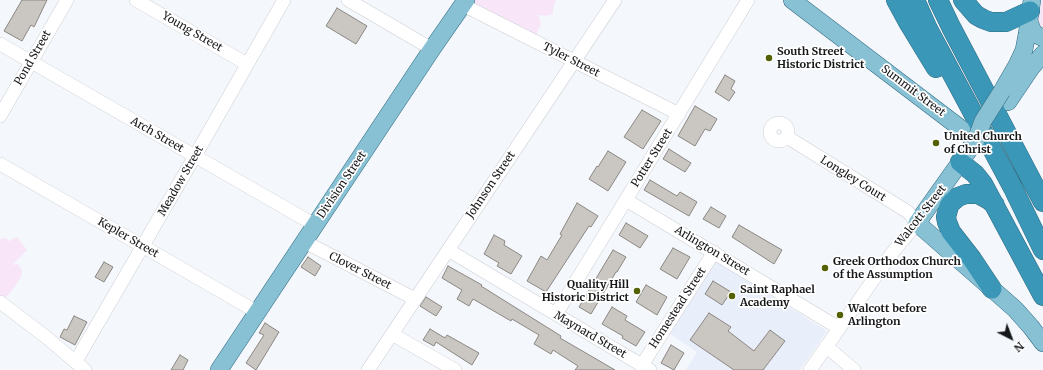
<!DOCTYPE html>
<style>
body{margin:0}
#map{position:relative;width:1043px;height:370px;overflow:hidden;background:#f4f7fc;font-family:Merriweather,serif}
canvas{display:block}
.north{position:absolute;left:991px;top:318px;width:40px;height:40px;-webkit-text-stroke:3px #fff;paint-order:stroke;rotate:138deg;font-size:11px;font-weight:700;line-height:16px;text-align:center;color:#161719}
.north::after{content:'';display:block;margin:auto;width:14px;height:18px;background:#161719;clip-path:polygon(50% 0,100% 100%,50% 72%,0 100%)}
</style>
<div id="map">
<canvas width="1043" height="370"></canvas>
<div class="north">N</div>
</div>
<script>
const g = document.querySelector('canvas').getContext('2d');
g.lineJoin = 'round';
function paint(path, color) {
  g.fillStyle = color;
  g.fill(path, 'evenodd');
}
function poly(rows) {
  const path = new Path2D();
  for (const r of rows) {
    if (r.length === 3) {
      path.moveTo(r[0] + r[2], r[1]);
      path.arc(r[0], r[1], r[2], 0, 2 * Math.PI);
      continue;
    }
    path.moveTo(r[0], r[1]);
    for (let i = 2; i < r.length; i += 2) path.lineTo(r[i], r[i + 1]);
  }
  return path;
}
function trace(path, color, width, dash) {
  g.strokeStyle = color;
  g.lineWidth = width;
  g.lineCap = dash ? 'butt' : 'round';
  g.setLineDash(dash || []);
  g.stroke(path);
}
function drawText(font, color, halo, rows, align = 'center') {
  g.font = font + ' Merriweather,serif';
  g.lineWidth = 3.5;
  g.setLineDash([]);
  g.textBaseline = 'middle';
  g.strokeStyle = halo;
  g.fillStyle = color;
  for (const [text, x, y, turn = 0] of rows) {
    g.save();
    g.translate(x, y);
    g.rotate((+turn || 0) * Math.PI / 180);
    g.textAlign = isNaN(turn) ? turn : align;
    if (halo) g.strokeText(text, 0, 0);
    g.fillText(text, 0, 0);
    g.restore();
  }
}
const commercial = poly([
 [461,0,556,0,553,9,553,14,546,16,538,15,541,24,533,42],
 [1029,0,1043,0,1043,34],
 [17,237,27,250,12,265,18,264,22,270,21,277,14,288,2,302,0,302,0,239,5,238,9,241]
]);
const built = poly([
 [715,261,827,331,800,370,686,370,697,352,670,334]
]);
const building = poly([
 [22,0,47,0,34,27,31,25,22,41,4,31,22,0],
 [337,8,367,26,356,44,326,26,337,8],
 [725,75,735,81,731,89,735,92,729,101,715,92,725,75],
 [695,106,717,119,710,131,705,129,695,146,678,136,695,106],
 [642,110,661,121,643,149,624,137,642,110],
 [669,149,691,163,685,172,663,159,669,149],
 [608,151,626,162,608,191,589,179,597,166,598,167,608,151],
 [650,180,677,196,680,192,697,202,689,216,644,190,650,180],
 [577,203,598,216,591,227,589,226,546,292,527,281,541,256,547,260,562,235,560,234,577,203],
 [711,207,726,216,719,228,703,219,711,207],
 [626,223,648,236,640,248,619,235,626,223],
 [739,225,782,250,774,264,732,237,739,225],
 [494,235,505,241,504,245,522,256,511,274,497,266,499,263,484,254,494,235],
 [673,248,690,257,677,279,660,269,673,248],
 [613,250,626,257,617,272,616,272,591,314,579,307,613,250],
 [308,257,321,266,315,276,301,267,308,257],
 [104,262,113,267,104,282,95,277,104,262],
 [448,266,482,285,481,286,561,336,560,338,615,370,575,370,578,366,553,350,551,354,534,344,539,335,512,319,511,321,473,299,469,306,457,299,462,290,442,278,448,266],
 [713,281,731,292,722,305,705,294,713,281],
 [646,285,667,297,657,315,636,302,646,285],
 [426,297,442,307,436,316,420,306,426,297],
 [612,307,627,316,625,320,645,332,636,346,622,338,623,336,602,324,612,307],
 [709,313,731,327,728,331,754,351,770,330,785,341,763,370,734,370,690,340,709,313],
 [74,316,87,322,75,345,60,337,64,329,67,330,74,316],
 [265,323,279,332,256,370,246,363,264,335,259,333,265,323],
 [430,329,445,338,447,335,479,353,472,365,436,342,434,346,423,340,430,329],
 [671,345,684,353,674,370,661,363,671,345],
 [180,355,188,360,183,370,171,370,180,355]
]);
const minor = poly([
 [136,0,247,64],
 [348,0,432,49],
 [463,5,679,114],
 [0,44,315,225],
 [0,116,67,0],
 [779,132,9],
 [787,137,908,212,917,223,892,253,810,370],
 [0,164,257,312],
 [626,200,839,328],
 [305,242,415,299],
 [448,250,650,370],
 [0,302,46,337,85,370],
 [556,314,748,0],
 [392,334,455,370],
 [826,346,854,370],
 [76,361,195,156,284,0],
 [642,365,714,252],
 [368,370,615,0]
]);
const major = poly([
 [792,0,976,140,917,223,1015,309,1031,327,1043,343],
 [1029,21,1033,32,1037,35,1043,38],
 [1002,91,1017,65,1024,50,1027,34,1032,0],
 [1008,102,1031,68,1043,54],
 [219,370,432,49,466,0]
]);
const highway = poly([
 [896,0,908,22,936,68],
 [915,0,928,29,1013,188,1043,250],
 [938,0,951,27,1043,202],
 [963,0,976,15,983,19,991,22,1006,22,1030,11],
 [960,162,975,174,983,184,1043,296],
 [992,289,972,259,951,232,947,222,946,217,949,206,951,203,958,197,966,194,978,194,989,200,995,205]
]);
const majorBridge = poly([
 [976,140,983,121,1002,91]
]);
const markers = [
 [769,58,4,"#536103"],
 [936,143,4,"#536103"],
 [825,268,4,"#536103"],
 [637,291,4,"#536103"],
 [732,296,4,"#536103"],
 [840,315,4,"#536103"]
];
const streetNames = [
 ["Young Street",192,32,30],
 ["Pond Street",33,58,-60],
 ["Tyler Street",571,60,27],
 ["Summit Street",913,91,37],
 ["Arch Street",157,135,30],
 ["Potter Street",652,158,-58],
 ["Longley Court",853,179,32],
 ["Meadow Street",181,181,-60],
 ["Division Street",342,185,-56],
 ["Johnson Street",491,185,-56],
 ["Walcott Street",921,216,-52],
 ["Kepler Street",128,238,30],
 ["Arlington Street",712,251,31],
 ["Clover Street",360,271,27],
 ["Homestead Street",678,308,-57],
 ["Maynard Street",590,335,30]
];
const poiNames = [
 ["South Street",777,52],
 ["Historic District",777,65],
 ["United Church",944,137],
 ["of Christ",944,150],
 ["Greek Orthodox Church",833,262],
 ["of the Assumption",833,275],
 ["Quality Hill",629,285,"right"],
 ["Historic District",629,298,"right"],
 ["Saint Raphael",740,290],
 ["Academy",740,303],
 ["Walcott before",848,309],
 ["Arlington",848,322]
];
paint(commercial, '#f8e6f8');
paint(built, '#e9eefb');
paint(building, '#cac6c2');
trace(building, '#8b8783', 1);
trace(minor, '#ccced3', 14);
trace(major, '#2e6a80', 18);
trace(highway, '#2e6a80', 20);
trace(minor, '#fff', 13);
trace(major, '#89c1d4', 17);
trace(highway, '#3b97b7', 19);
trace(majorBridge, '#2e6a80', 18, []);
trace(majorBridge, '#89c1d4', 17);
for (const [x, y, r, color] of markers) {
  const dot = new Path2D();
  dot.arc(x, y, r, 0, 2 * Math.PI);
  g.fillStyle = color;
  g.fill(dot);
  trace(dot, '#fff', 1.5);
}
drawText('11px', '#161719', '#fff', streetNames);
drawText('bold 11px', '#161719', '#fff', poiNames, 'left');
</script>
